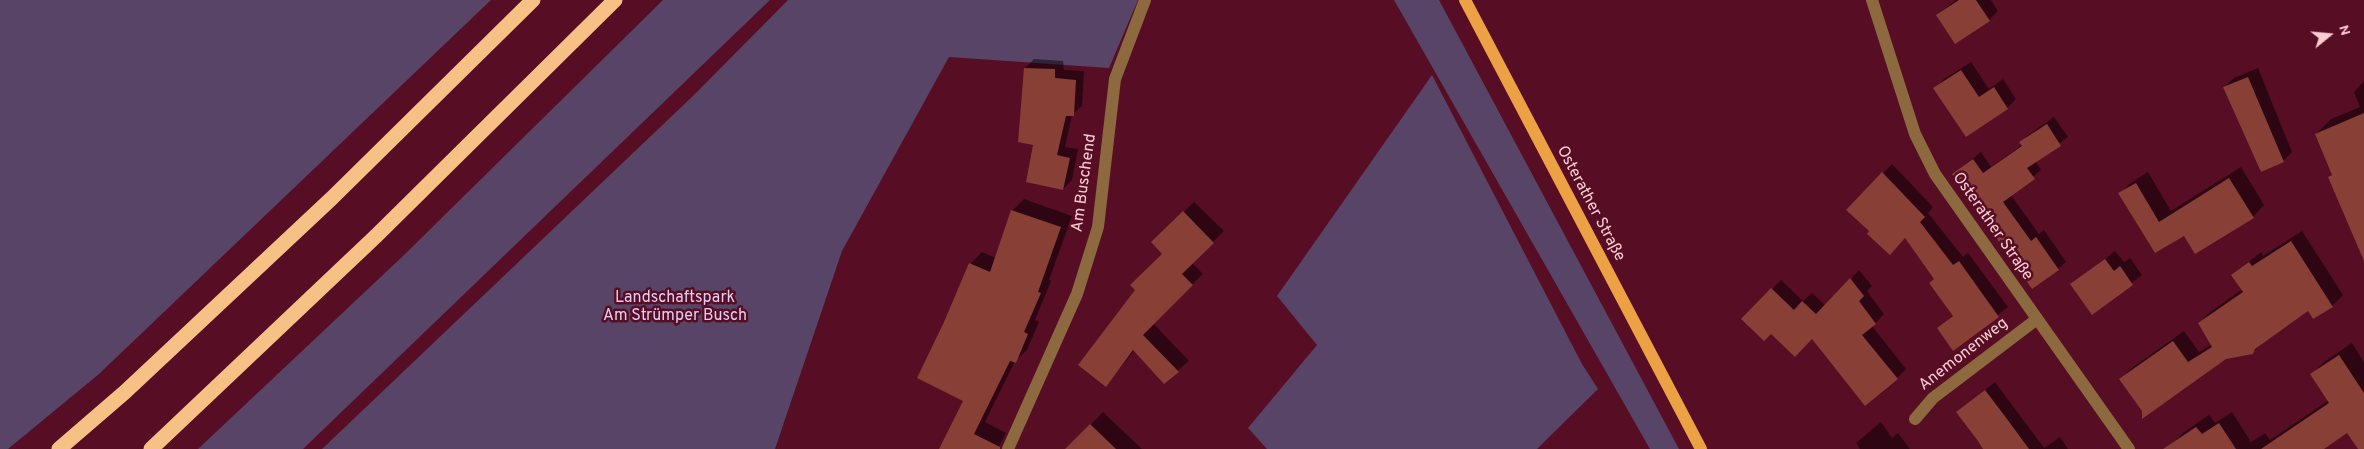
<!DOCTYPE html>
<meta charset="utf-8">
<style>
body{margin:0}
#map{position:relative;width:2364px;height:449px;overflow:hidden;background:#570d24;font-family:Overpass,sans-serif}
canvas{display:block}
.north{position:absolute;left:2304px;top:10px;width:50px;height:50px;-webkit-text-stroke:4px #570d24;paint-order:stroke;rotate:73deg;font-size:14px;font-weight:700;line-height:20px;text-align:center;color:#fcced4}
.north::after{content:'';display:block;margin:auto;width:18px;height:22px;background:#fcced4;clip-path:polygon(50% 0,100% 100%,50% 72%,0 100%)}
</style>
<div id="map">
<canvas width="2364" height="449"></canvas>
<div class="north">N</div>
</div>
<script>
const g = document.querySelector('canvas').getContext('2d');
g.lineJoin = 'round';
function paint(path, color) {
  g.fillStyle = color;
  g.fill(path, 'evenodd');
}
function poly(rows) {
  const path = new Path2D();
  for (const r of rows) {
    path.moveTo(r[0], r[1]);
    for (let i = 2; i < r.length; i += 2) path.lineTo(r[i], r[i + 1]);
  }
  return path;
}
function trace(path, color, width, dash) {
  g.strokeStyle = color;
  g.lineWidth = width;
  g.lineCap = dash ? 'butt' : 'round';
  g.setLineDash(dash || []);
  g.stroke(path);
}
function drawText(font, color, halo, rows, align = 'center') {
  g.font = font + ' Overpass,sans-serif';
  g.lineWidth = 5;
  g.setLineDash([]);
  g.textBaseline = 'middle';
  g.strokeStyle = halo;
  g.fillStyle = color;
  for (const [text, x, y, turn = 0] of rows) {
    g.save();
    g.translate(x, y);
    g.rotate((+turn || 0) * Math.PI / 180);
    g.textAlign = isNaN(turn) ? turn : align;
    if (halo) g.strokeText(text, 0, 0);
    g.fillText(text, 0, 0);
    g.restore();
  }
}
const green = poly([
 [0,0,491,0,99,374,8,449,0,449],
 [663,0,770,0,303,449,198,449,403,256],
 [788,0,1138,0,1109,68,949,57,842,251,775,449,322,449,695,94],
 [1394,0,1439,0,1679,449,1650,449],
 [1432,75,1582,364,1598,389,1537,449,1267,449,1248,428,1317,345,1277,296]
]);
const shadow = poly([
 [1956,0,1991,0,1998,11,1989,20,1937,15],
 [1034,59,1063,61,1064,70,1084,71,1082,106,1072,115,1065,147,1078,149,1072,180,1063,189,1034,144,1025,68],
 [1971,62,1989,89,2003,79,2016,99,2007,108,1935,89,1944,79],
 [2258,68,2292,152,2283,161,2224,87,2234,78],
 [2364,81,2364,258,2329,177,2333,173,2316,134,2331,119,2360,107,2354,92],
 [2054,117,2068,137,2035,161,2041,170,2011,195,2039,234,2044,230,2066,262,2058,269,1953,174,1981,152,1991,167,2022,145,2021,142,2028,135],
 [1892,164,1933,207,1928,213,1963,257,1968,253,2008,307,1953,350,1938,329,1953,315,1883,173],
 [2241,167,2264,205,2253,217,2184,234,2156,252,2120,193,2132,182,2148,172,2171,211],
 [1024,199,1072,216,1049,280,1051,281,1035,320,1039,322,1027,350,1015,361,985,422,1006,433,998,449,940,449,965,400,946,323,970,264,982,252,996,258,1012,211],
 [1194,202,1224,231,1192,263,1203,274,1153,323,1189,361,1164,382,1135,350,1106,385,1163,254,1153,242],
 [2302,231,2343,295,2332,306,2314,318,2309,310,2263,342,2252,353,2226,357,2143,410,2121,379,2132,368,2184,331,2199,352,2212,344,2199,323,2210,312,2243,289,2233,275,2261,252,2263,256],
 [2115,251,2124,262,2130,258,2142,275,2092,313,2072,285],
 [1859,270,1872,286,1867,291,1884,314,1872,326,1906,369,1897,378,1813,337,1771,332,1742,319,1781,280,1803,301,1812,293,1826,306],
 [2352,343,2364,362,2364,447,2361,449,2348,431,2321,449,2174,449,2171,445,2184,432,2209,415,2215,423,2232,412,2251,442,2265,433,2270,440,2329,400,2312,374,2324,362],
 [1995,382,2044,448,2060,437,2068,449,1985,449,1958,412],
 [1103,412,1142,449,1067,449],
 [1881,422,1892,438,1898,433,1910,449,1860,449,1856,443]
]);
const building = poly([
 [1959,0,1976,0,1990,21,1955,44,1936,15],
 [1024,68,1055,69,1055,78,1076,80,1074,116,1066,116,1057,155,1070,158,1063,190,1026,182,1033,145,1018,142],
 [1961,70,1979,97,1994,87,2008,109,1966,137,1933,88],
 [2248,77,2284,162,2261,172,2223,87],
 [2364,113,2364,261,2328,177,2332,175,2315,134],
 [2047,124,2061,146,2027,168,2035,179,2003,202,2031,241,2036,237,2059,270,2032,289,1952,174,1973,159,1983,173,2022,146,2019,142],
 [1882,172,1925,217,1920,222,1953,265,1959,261,1999,317,1953,351,1937,328,1953,316,1929,283,1934,279,1905,238,1890,255,1867,234,1869,231,1846,210],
 [2229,178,2254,218,2195,254,2184,236,2155,253,2118,193,2136,183,2159,222],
 [1011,210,1061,227,1038,292,1041,293,1024,332,1028,334,1016,363,1010,361,974,434,1000,447,1000,449,939,449,963,401,917,378,944,322,969,263,990,272],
 [1183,211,1214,243,1182,274,1193,285,1143,335,1179,372,1164,384,1133,350,1106,387,1078,365,1135,290,1130,285,1162,254,1151,242],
 [2291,241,2333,307,2313,319,2308,311,2255,349,2253,354,2226,359,2142,419,2142,411,2119,379,2173,341,2188,362,2212,347,2198,323,2243,292,2231,275,2249,262,2252,266],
 [2105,259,2114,271,2120,266,2133,285,2092,315,2070,284],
 [1850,278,1864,296,1859,301,1876,324,1862,335,1898,379,1865,406,1812,339,1795,357,1771,334,1764,341,1741,319,1771,288,1794,310,1802,301,1816,314],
 [2339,355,2364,393,2364,449,2358,449,2347,433,2324,449,2261,449,2329,403,2310,374],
 [1985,390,2007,419,2029,449,1983,449,1978,441,1956,412],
 [2219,423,2236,449,2163,449,2196,427,2202,434],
 [1090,424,1116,449,1065,449]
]);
const minor = poly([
 [1872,0,1915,134,1935,174,2129,449],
 [1915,419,1933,398,2037,319],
 [1008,449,1077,294,1098,227,1115,79,1145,0]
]);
const major = poly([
 [1465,0,1701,449]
]);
const highway = poly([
 [59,449,125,392,332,198,533,0],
 [151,449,376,236,615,0]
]);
const streetNames = [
 ["Am Buschend",1085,183,-82],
 ["Osterather Straße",1590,204,62],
 ["Osterather Straße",1992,227,55],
 ["Anemonenweg",1964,355,-38]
];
const parkNames = [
 ["Landschaftspark",675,299],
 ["Am Strümper Busch",675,317]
];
paint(green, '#574467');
paint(shadow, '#0007');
paint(building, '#883f36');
trace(minor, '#8d6940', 12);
trace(major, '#eba144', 12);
trace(highway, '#f7c186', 15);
drawText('16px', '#fcced4', '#570d24', streetNames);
drawText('16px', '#e1cef2', '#570d24', parkNames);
</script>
